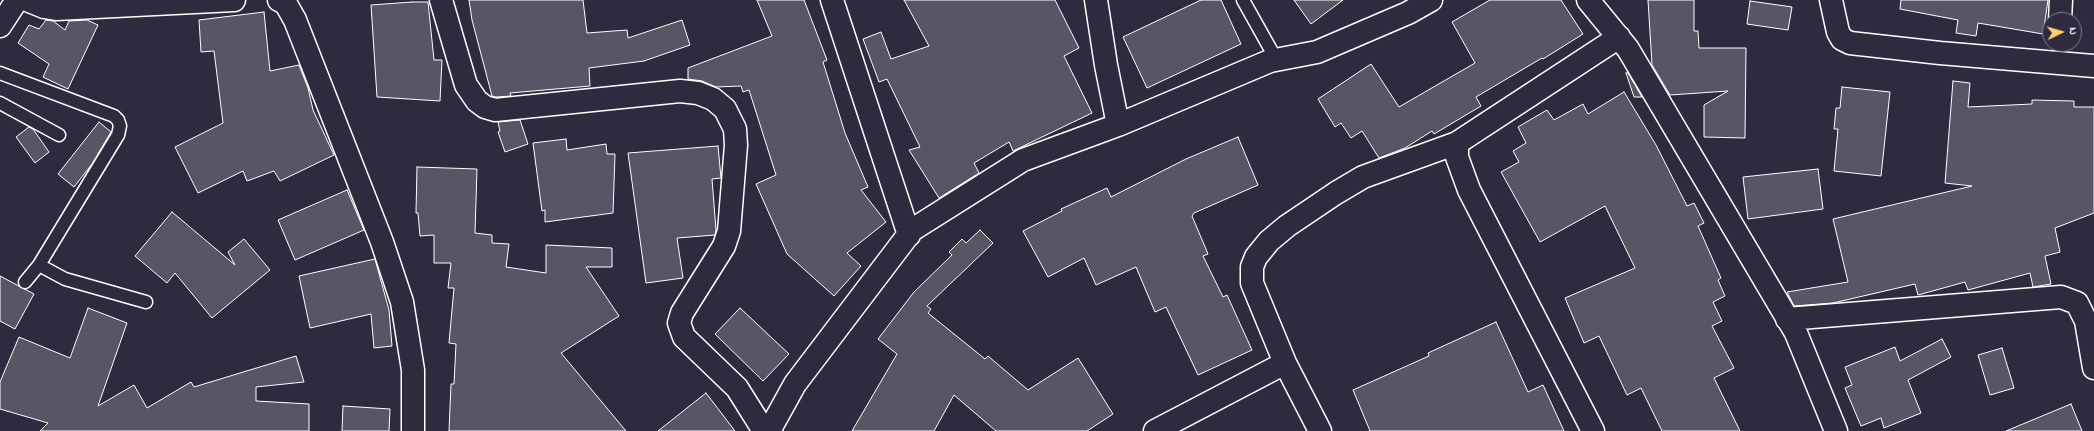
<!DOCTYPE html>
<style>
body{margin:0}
#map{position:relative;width:2094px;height:431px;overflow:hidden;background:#2f2a3d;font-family:"Indie Flower",sans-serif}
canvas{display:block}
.north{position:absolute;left:2042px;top:12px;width:40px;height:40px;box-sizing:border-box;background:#2f2a3d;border:1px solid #827f8b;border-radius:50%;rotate:85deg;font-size:11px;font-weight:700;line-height:16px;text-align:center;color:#fff}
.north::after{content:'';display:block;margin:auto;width:14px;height:18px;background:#ffd166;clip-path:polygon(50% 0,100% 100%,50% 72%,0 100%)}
</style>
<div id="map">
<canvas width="2094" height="431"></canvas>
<div class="north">N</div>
</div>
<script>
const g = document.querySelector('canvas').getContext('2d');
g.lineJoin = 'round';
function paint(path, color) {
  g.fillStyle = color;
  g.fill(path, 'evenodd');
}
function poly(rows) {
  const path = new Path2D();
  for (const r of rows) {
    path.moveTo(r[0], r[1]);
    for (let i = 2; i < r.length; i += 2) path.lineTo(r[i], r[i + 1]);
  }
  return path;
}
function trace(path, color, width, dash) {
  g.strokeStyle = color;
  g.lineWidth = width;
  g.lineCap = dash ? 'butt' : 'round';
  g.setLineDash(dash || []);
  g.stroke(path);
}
const building = poly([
 [469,0,583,0,587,33,627,30,628,38,682,20,690,45,644,61,589,68,590,86,510,93,511,96,496,97,492,96,472,20,469,0],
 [757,0,804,0,827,60,823,62,845,133,868,187,861,190,886,222,847,253,861,266,834,296,787,254,756,184,776,175,749,90,743,92,741,86,716,87,702,81,688,79,688,68,772,36,757,0],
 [904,0,1055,0,1079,48,1064,56,1092,113,1013,151,1009,142,974,163,979,173,939,198,909,150,920,147,887,79,879,82,863,39,881,32,891,59,929,46,904,0],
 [1201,0,1221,0,1241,44,1147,88,1123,37,1201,0],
 [1294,0,1343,0,1311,24,1294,0],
 [1490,0,1561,0,1583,34,1543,59,1542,58,1476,97,1481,106,1434,134,1432,131,1405,148,1379,158,1362,131,1351,138,1341,123,1335,127,1318,99,1371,64,1399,107,1475,63,1452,22,1490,0],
 [1648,0,1694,0,1694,31,1698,31,1699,48,1746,48,1745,138,1704,137,1704,105,1728,91,1670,95,1652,65,1648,0],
 [1901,0,2048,0,2043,34,1978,23,1976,36,1956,33,1958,20,1900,9,1901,0],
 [1750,1,1792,7,1788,30,1747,24,1750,1],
 [412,2,428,2,434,60,442,60,440,101,377,97,371,5,412,2],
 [264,12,270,71,299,65,308,88,313,110,334,155,280,181,274,171,247,181,243,171,198,193,175,147,223,123,214,51,201,52,199,20,264,12],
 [46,20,53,21,65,30,69,21,87,20,98,25,68,89,43,77,49,64,18,43,29,25,39,29,46,20],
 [1626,73,1628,73,1642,97,1634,97,1626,73],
 [1953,81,1970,83,1968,107,2032,104,2032,100,2074,101,2074,107,2094,107,2094,213,2055,228,2060,252,2045,256,2051,284,2033,287,2030,273,1968,290,1965,282,1918,295,1915,284,1833,303,1794,306,1787,292,1848,282,1833,219,1972,186,1945,183,1953,81],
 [1842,87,1890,92,1881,176,1834,171,1838,129,1834,129,1836,108,1840,108,1842,87],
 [1624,92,1656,145,1687,206,1694,203,1704,223,1698,226,1721,278,1718,280,1725,296,1713,302,1722,321,1712,326,1734,368,1714,378,1740,431,1662,431,1641,388,1627,395,1599,336,1584,343,1565,298,1635,268,1605,206,1540,242,1501,172,1519,162,1513,151,1526,143,1518,127,1547,110,1554,120,1583,104,1588,114,1624,92],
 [520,120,528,144,505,152,498,132,500,131,498,122,520,120],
 [99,122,111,132,92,164,74,187,58,174,99,122],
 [29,127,33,129,49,152,35,163,16,137,29,127],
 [1238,137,1258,185,1194,213,1192,216,1208,254,1203,256,1223,297,1227,295,1252,350,1198,375,1166,307,1155,312,1136,267,1096,285,1084,258,1048,277,1023,231,1062,211,1061,209,1107,188,1111,197,1186,159,1238,137],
 [566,139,567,150,606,144,607,154,615,154,613,213,545,222,545,210,542,211,533,143,566,139],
 [718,146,721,178,712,179,716,230,715,235,677,238,683,278,646,283,628,153,718,146],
 [417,167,477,169,475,233,492,235,492,243,509,244,506,267,546,273,546,245,612,248,612,267,586,267,619,316,561,353,626,431,449,431,451,384,454,384,456,344,449,343,454,288,448,288,451,263,434,263,434,235,420,236,418,213,416,213,417,167],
 [1818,169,1823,209,1748,219,1743,177,1818,169],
 [347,190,364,230,295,260,278,220,347,190],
 [172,212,235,265,228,252,244,239,270,270,212,318,175,273,167,283,135,256,172,212],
 [980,230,993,243,927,306,931,309,928,313,985,359,988,356,1028,390,1078,358,1113,414,1087,431,996,431,954,395,934,431,852,431,897,354,878,339,914,292,952,255,949,252,962,239,966,243,980,230],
 [375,259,389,310,392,346,374,348,371,314,310,328,299,276,375,259],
 [0,276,34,294,15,329,0,321,0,276],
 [88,308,127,323,98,406,134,385,147,408,191,382,194,387,296,356,304,382,256,387,256,401,309,404,309,431,40,431,48,423,0,409,0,382,19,337,70,358,88,308],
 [740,308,789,354,763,381,715,334,740,308],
 [1496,322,1528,392,1543,385,1564,431,1370,431,1353,390,1429,356,1428,353,1496,322],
 [1942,339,1951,357,1908,380,1921,413,1884,428,1881,418,1861,426,1845,388,1852,385,1845,367,1895,347,1900,361,1942,339],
 [2002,348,2014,388,1990,395,1978,355,2002,348],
 [706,393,735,431,658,431,706,393],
 [2071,404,2082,431,2006,431,2071,404],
 [343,406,390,409,389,431,342,431,343,406]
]);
const service = poly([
 [1243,0,1276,59],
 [0,73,114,116,118,120,120,126,118,135,39,265,25,282],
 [0,103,59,135],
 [39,265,65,279,146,302]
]);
const minor = poly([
 [27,0,44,7,56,9,234,0],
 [279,0,286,4,295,20,382,242,402,302,413,370,413,431],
 [441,0,466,85,477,101,485,107,495,110,680,91,698,93,713,99,725,109,735,129,736,145,729,231,724,246,682,313,679,323,684,337,737,388,764,431],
 [832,0,909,235],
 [1096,0,1106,65,1118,125],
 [1588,0,1628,49,1796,333,1836,431],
 [1831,0,1838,32,1842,39,1850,43,1940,53,2094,66],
 [2060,20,2061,0],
 [1457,143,1457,157,1469,190,1593,431],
 [1787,319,2061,297,2077,303,2086,321,2094,368],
 [769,431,795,384,912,230,1023,160,1118,125,1270,61,1317,52,1408,13,1431,0],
 [1155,431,1285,363],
 [1320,431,1285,363,1252,283,1252,267,1256,257,1269,241,1287,226,1336,193,1363,177,1457,143,1619,37]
]);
const primary = poly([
 [0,26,17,0]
]);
paint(building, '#595564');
trace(building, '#fff', 1);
trace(service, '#fff', 15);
trace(minor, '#fff', 25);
trace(primary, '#fff', 25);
trace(service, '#2f2a3d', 12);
trace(minor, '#2f2a3d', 22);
trace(primary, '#2f2a3d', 22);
</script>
